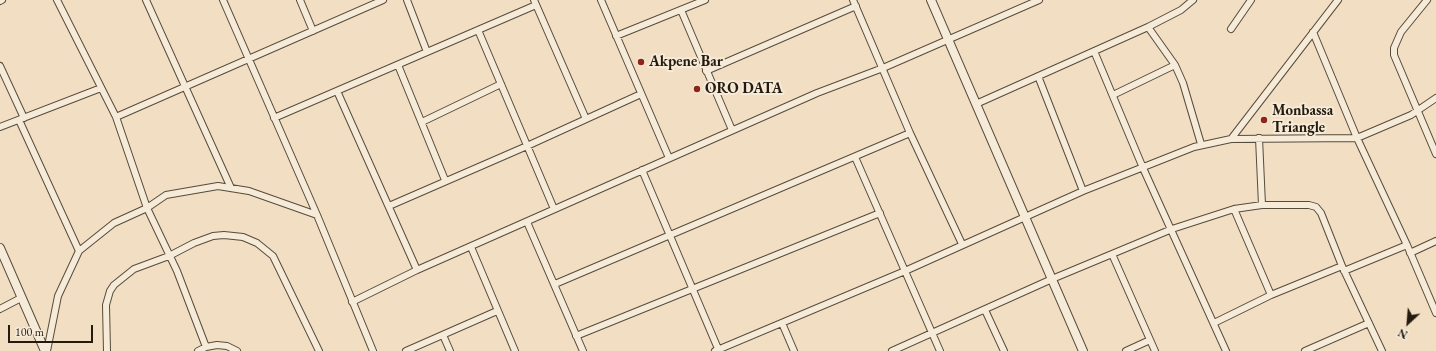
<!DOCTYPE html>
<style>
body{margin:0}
#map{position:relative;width:1436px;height:351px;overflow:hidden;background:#f1dec3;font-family:"EB Garamond",serif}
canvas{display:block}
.north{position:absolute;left:1388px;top:303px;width:40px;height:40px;-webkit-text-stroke:3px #f6ead8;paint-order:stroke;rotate:206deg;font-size:11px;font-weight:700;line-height:16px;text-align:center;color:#241a0d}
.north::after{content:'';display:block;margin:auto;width:14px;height:18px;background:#241a0d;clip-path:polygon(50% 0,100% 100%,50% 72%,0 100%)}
.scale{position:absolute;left:8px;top:325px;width:85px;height:18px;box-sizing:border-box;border:2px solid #241a0d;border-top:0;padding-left:5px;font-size:12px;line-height:14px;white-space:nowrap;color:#241a0d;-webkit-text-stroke:3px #f6ead8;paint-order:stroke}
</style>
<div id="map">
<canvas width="1436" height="351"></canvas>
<div class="north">N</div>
<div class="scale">100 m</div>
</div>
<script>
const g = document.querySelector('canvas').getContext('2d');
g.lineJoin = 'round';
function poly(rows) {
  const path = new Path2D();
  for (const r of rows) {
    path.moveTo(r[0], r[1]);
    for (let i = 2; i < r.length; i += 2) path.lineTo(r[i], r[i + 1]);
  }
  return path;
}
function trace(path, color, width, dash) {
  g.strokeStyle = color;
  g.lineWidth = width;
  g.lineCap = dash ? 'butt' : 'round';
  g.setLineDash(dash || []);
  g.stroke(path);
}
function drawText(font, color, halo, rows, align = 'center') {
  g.font = font + ' "EB Garamond",serif';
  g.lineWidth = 4;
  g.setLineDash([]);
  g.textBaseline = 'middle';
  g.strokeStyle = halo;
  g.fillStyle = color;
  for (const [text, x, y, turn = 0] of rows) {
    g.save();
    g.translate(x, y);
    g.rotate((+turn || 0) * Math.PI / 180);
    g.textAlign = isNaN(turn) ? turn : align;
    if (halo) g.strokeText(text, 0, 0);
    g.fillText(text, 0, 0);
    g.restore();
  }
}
const minor = poly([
 [57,0,116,117,147,208,177,271,206,347],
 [146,0,231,188],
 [223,0,317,215],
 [300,0,313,31],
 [407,0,427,52],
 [534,0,586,119],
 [601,0,669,158],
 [853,0,910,133,962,244],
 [1427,0,1401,32,1394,48,1394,55,1436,154],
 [0,1,2,0],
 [681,10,732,130],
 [1148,27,1175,65,1183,83,1201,144],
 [1231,29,1251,0],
 [478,30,554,209],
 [1313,32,1357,138,1407,245,1436,313],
 [616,36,705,0],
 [1094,51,1143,168,1226,351],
 [398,65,445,180],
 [0,66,24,118],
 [706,71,856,6],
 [1038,76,1083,191],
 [337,91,417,270],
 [1113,95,1175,65],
 [976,104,1148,27,1181,10,1193,0],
 [116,117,383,0],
 [274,118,536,5],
 [19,120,79,251],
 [422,122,501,84],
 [0,127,101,88],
 [1259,138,1262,205],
 [1231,139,1357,138,1411,115,1436,98],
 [855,157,940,351],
 [642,170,719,351],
 [389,206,527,146,641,94],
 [1234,209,1271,295],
 [527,222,583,351],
 [471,247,515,351],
 [1410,253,1436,241],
 [1112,254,1155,351],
 [1344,271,1407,245],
 [555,284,910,133],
 [352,302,417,270,817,93,883,68,1039,0],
 [0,309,21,298],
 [985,310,1004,351],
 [782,323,794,351],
 [1214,323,1271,295,1342,266],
 [443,335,450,351],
 [576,336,880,213],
 [47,351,58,296,79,251,114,223,147,208,166,195,218,186,249,191,317,215,373,351],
 [107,351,106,305,110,291,114,285,134,269,169,256,194,243,213,236,224,235,243,237,257,243,273,256,319,351],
 [198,351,206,347,217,345,227,346,237,351],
 [406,351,497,311],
 [715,351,905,271,1083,191,1194,147,1231,139,1338,0],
 [892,351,1052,279,1172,229,1234,209,1262,205,1309,205,1316,207,1321,213,1342,266,1382,351],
 [1126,351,1150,340],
 [1305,351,1369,323]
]);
const tertiary = poly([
 [931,0,1083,351],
 [0,248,45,351]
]);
const markers = [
 [641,62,4,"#8f2418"],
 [697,89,4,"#8f2418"],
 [1264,120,4,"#8f2418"]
];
const poiNames = [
 ["Akpene Bar",649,62],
 ["ORO DATA",705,89],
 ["Monbassa",1272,111],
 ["Triangle",1272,128]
];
trace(minor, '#574b3a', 8);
trace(tertiary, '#574b3a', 10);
trace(minor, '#f6ead8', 6);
trace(tertiary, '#f6ead8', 8);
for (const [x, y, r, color] of markers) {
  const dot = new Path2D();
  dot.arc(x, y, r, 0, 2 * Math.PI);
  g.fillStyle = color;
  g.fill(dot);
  trace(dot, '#f6ead8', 1.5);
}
drawText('bold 15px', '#241a0d', '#f6ead8', poiNames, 'left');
</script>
